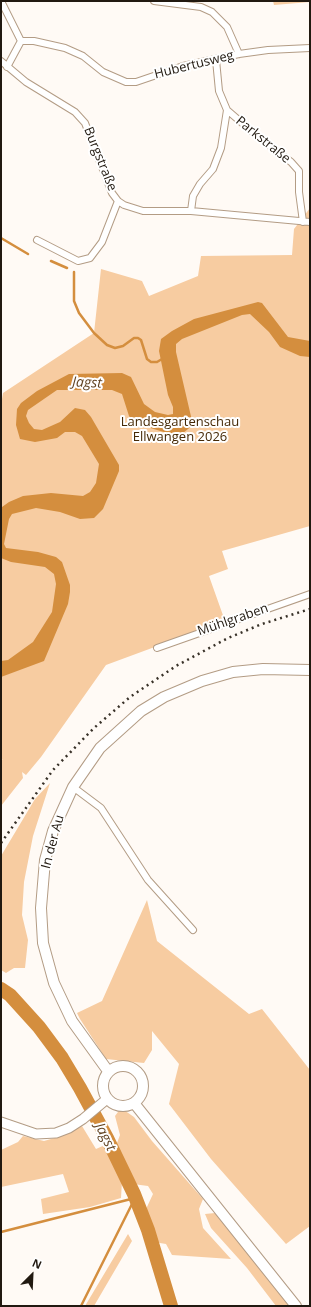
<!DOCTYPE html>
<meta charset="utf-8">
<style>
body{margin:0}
#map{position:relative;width:311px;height:1307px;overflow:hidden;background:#fffaf5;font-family:"Open Sans",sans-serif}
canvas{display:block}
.frame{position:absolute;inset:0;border:2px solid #211910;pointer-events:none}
.north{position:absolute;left:12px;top:1255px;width:40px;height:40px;-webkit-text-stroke:3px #fff;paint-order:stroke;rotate:24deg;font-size:11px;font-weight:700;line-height:16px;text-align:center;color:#211910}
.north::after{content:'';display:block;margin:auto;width:14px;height:18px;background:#211910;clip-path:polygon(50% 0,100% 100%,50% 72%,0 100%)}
</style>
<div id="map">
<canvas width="311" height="1307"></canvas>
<div class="frame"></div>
<div class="north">N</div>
</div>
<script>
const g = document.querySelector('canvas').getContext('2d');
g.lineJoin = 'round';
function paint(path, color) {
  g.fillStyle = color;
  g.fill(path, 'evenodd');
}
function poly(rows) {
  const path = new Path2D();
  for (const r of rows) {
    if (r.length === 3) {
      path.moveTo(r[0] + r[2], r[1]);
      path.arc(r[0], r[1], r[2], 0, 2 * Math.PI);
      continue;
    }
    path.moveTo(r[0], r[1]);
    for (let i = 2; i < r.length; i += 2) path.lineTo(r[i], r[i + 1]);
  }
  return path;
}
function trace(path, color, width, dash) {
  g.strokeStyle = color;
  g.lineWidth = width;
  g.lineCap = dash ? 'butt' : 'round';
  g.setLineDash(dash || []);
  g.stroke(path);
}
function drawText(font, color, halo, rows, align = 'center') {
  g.font = font + ' "Open Sans",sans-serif';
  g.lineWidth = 4;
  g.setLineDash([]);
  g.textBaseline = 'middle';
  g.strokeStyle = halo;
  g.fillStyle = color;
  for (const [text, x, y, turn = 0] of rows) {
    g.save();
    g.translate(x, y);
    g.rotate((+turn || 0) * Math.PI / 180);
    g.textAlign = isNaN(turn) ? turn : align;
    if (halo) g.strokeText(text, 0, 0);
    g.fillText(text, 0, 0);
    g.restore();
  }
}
const green = poly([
 [273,1,310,1,310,2,274,5],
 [310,208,310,526,222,551,228,569,209,576,225,621,106,665,41,757,26,775,22,772,23,778,1,806,1,760,3,760,1,759,1,405,3,393,94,333,101,269,142,281,149,296,198,276,201,256,292,255,294,229],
 [50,783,33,836,24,882,22,915,28,940,25,968,14,968,6,973,1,970,1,856,35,799],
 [147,900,157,941,249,1014,262,1009,310,1070,310,1226,286,1244,211,1159,169,1104,179,1064,152,1031,152,1050,144,1063,106,1059,80,1019,77,1013,102,1001],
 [121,1108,134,1117,152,1141,203,1199,199,1209,203,1228,231,1259,172,1255,166,1244,154,1242,146,1209,153,1194,148,1186,133,1184,117,1143,120,1135,115,1116],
 [82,1126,96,1149,105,1145,122,1181,121,1198,90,1207,43,1214,41,1199,69,1192,63,1174,1,1187,1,1150,18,1142,23,1136,44,1141,65,1135],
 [215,1213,268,1277,289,1306,276,1306,247,1268,211,1228,205,1214],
 [128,1234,132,1241,94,1306,85,1306]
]);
const water = poly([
 [258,302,262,303,288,337,310,341,310,357,300,356,280,347,269,332,250,314,242,315,182,339,176,344,176,352,193,425,183,433,167,433,134,423,129,416,122,394,112,390,57,390,28,410,26,416,29,423,34,429,42,430,60,422,75,408,85,410,91,417,119,465,119,471,103,509,94,518,80,519,60,512,36,508,12,514,9,519,4,544,6,548,38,552,56,557,62,562,70,585,70,592,68,604,44,661,1,677,1,661,8,660,33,642,52,612,56,584,54,574,45,567,11,562,1,558,2,507,9,502,23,496,51,493,83,496,90,492,96,483,99,464,82,436,75,432,65,432,57,438,35,442,20,439,16,425,17,409,21,403,37,391,69,374,122,373,131,377,144,404,155,412,168,415,173,414,173,407,168,395,159,351,161,339,172,331,194,319]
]);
const stream = poly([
 [1,238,28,254],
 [51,261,67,268],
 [74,272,74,301,79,313,94,333,107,345,115,348,123,346,134,338,138,338,141,340,147,359,151,362,157,362,162,359],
 [1,1232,135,1198],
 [81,1306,135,1198]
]);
const river = poly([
 [1,989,10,995,39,1027,62,1058,80,1088,107,1138,134,1194,148,1230,171,1306]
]);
const street = poly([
 [1,1,21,41],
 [154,1,201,7,212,12,227,27,239,54],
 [21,41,34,41,65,48,83,56,103,72,126,82,136,82,183,66,239,54,268,50,310,48],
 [216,60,219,91,227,110,256,135,291,162,299,171,299,192,303,222],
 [1,61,26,82,75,112,85,123,112,193,118,201,124,205,143,211,191,211,310,222],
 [7,67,21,41],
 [191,211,193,196,200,184,213,169,221,148,227,110],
 [37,240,78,261,90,258,102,242,118,201],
 [157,648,310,594],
 [73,787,101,808,148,880,193,930]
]);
const secondary = poly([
 [1,1122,36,1134,56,1133,69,1128,83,1119,107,1099]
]);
const primary = poly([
 [123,1086,20],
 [108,1071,72,1021,54,983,43,943,41,908,45,860,53,831,73,787,100,748,141,711,164,697,202,681,233,672,263,669,310,670],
 [134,1103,296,1306]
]);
const rail = poly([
 [1,843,53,770,94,728,130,697,176,666,228,638,262,624,310,609]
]);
const streetNames = [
 ["Hubertusweg",194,65,-14],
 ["Parkstraße",263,140,39],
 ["Burgstraße",100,159,68],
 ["Mühlgraben",233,620,-19],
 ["In der Au",53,842,-75]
];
const parkNames = [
 ["Landesgartenschau",180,422],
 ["Ellwangen 2026",180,437]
];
const waterNames = [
 ["Jagst",87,383,3],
 ["Jagst",105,1137,63]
];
paint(green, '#f7cca1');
paint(water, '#d48e3e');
trace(stream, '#d48e3e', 2.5);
trace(river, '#d48e3e', 14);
trace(street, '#b39c85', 8);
trace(secondary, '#b39c85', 11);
trace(primary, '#b39c85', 12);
trace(street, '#fff', 6);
trace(secondary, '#fff', 9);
trace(primary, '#fff', 10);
trace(rail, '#383128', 2.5, [2, 4]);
drawText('13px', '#211910', '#fff', streetNames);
drawText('13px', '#452906', '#fff', parkNames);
drawText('italic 14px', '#604221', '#fff', waterNames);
</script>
